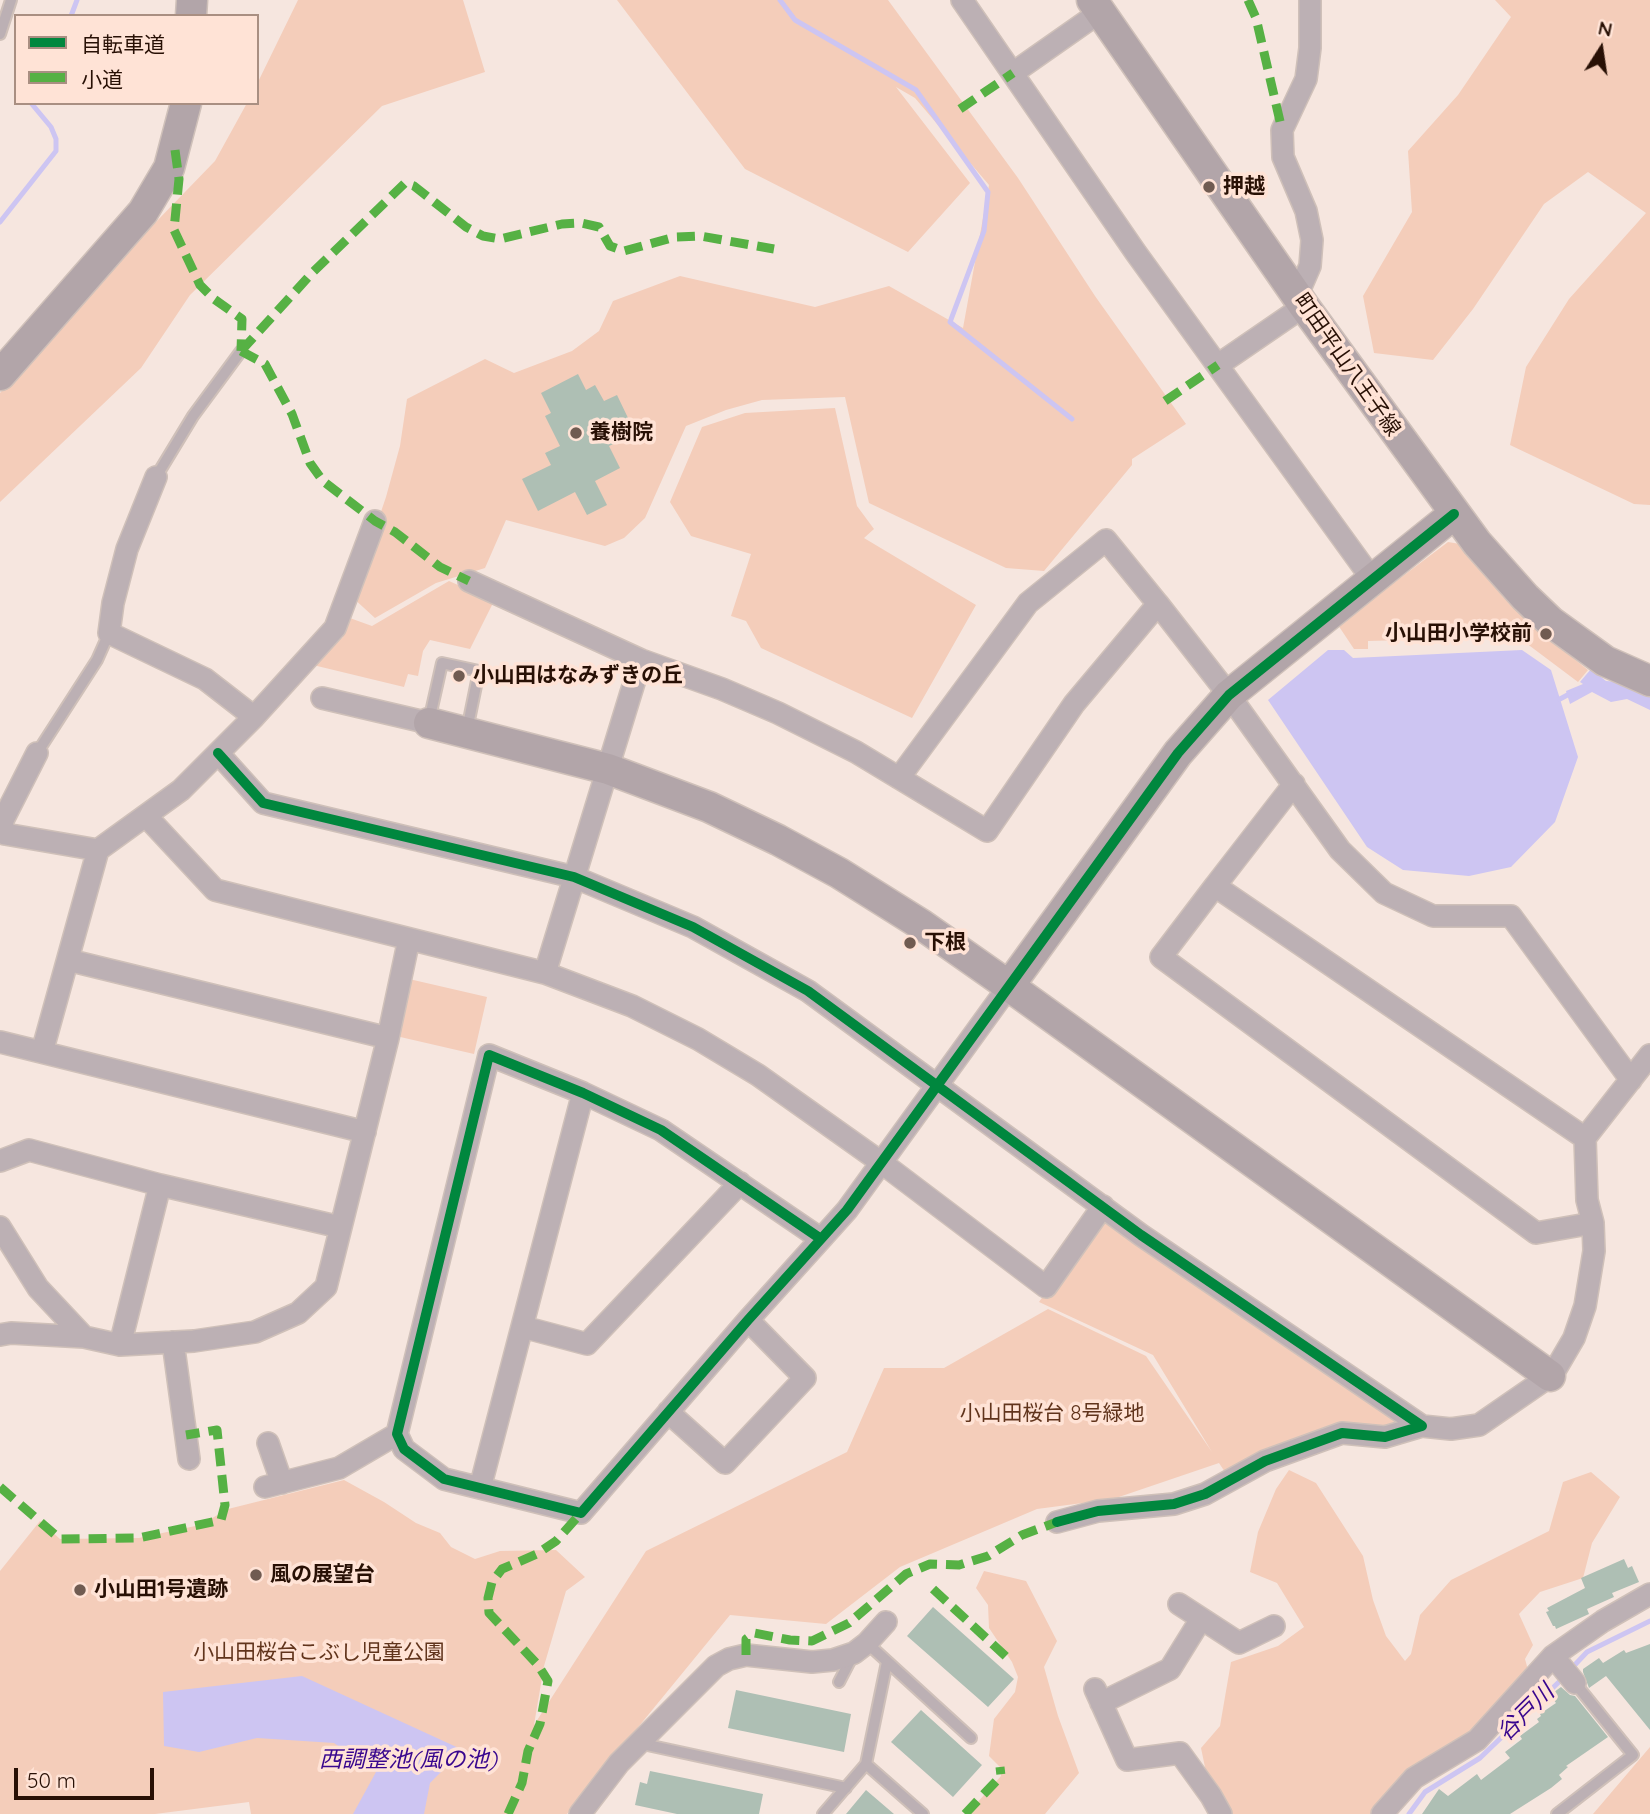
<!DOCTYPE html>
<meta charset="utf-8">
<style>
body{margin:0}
#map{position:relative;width:1650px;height:1814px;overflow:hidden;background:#f6e6df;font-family:Quicksand,"Noto Sans JP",sans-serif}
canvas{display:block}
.legend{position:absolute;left:14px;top:14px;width:245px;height:91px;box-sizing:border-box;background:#ffe3d6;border:2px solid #a98f82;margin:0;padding:9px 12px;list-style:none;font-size:21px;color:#281005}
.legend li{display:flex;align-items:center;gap:14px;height:35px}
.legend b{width:35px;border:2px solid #a98f82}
.north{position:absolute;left:1566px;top:14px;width:70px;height:70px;-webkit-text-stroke:5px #ffe3d6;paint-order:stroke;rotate:12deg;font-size:19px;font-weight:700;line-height:28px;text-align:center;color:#281005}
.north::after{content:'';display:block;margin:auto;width:24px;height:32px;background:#281005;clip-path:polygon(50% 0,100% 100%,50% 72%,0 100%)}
.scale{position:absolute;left:14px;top:1768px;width:140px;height:32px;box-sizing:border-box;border:4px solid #281005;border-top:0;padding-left:9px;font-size:21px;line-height:24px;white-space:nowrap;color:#281005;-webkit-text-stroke:5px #ffe3d6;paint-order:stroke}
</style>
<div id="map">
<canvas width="1650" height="1814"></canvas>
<ul class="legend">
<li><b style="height:9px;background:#00873e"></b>自転車道</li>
<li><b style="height:9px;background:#56b144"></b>小道</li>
</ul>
<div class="north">N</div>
<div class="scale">50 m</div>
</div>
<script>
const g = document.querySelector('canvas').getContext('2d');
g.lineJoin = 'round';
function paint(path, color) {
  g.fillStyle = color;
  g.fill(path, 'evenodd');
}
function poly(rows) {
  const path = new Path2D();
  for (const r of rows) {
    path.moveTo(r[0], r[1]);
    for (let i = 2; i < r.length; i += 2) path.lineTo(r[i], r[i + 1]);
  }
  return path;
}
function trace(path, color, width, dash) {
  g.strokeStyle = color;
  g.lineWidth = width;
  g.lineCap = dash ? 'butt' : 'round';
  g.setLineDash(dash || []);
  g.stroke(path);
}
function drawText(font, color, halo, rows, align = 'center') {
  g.font = font + ' Quicksand,"Noto Sans JP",sans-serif';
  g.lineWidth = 7;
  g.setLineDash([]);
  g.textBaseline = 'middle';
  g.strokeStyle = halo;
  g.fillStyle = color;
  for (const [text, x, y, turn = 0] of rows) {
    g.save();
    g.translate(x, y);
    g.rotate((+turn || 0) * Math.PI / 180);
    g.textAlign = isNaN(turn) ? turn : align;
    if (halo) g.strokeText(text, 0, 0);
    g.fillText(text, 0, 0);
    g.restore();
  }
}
const green = poly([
 [298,0,463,0,485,72,382,106,190,295,141,368,0,502,0,393,91,289,215,161,247,103,257,103,257,84],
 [617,0,888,0,1018,178,1095,296,1186,424,1132,459,1132,465,1044,571,1006,568,869,503,845,397,762,400,726,410,686,426,645,518,624,538,605,546,506,520,485,568,436,583,375,618,352,597,386,497,400,446,407,399,485,359,514,373,572,351,599,331,613,301,680,276,815,307,889,286,963,328,989,185,915,98,896,87,970,183,908,252,745,169],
 [1495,0,1650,0,1650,505,1634,504,1510,445,1526,367,1569,299,1646,213,1588,172,1544,204,1473,309,1433,360,1374,353,1363,296,1412,212,1408,151,1458,95,1511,17],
 [835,408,857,506,874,529,864,538,976,605,912,718,761,648,746,621,731,616,751,554,691,536,670,502,702,427,745,413],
 [1448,542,1460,544,1504,598,1532,625,1588,670,1578,682,1518,637,1368,641,1368,649,1354,649,1338,625],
 [449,581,494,601,470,649,430,640,423,651,418,676,408,674,404,687,313,665,343,637,347,617,372,626],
 [409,979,487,997,474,1054,396,1036],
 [1103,1211,1416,1425,1346,1428,1229,1478,1219,1463,1113,1499,1037,1509,900,1567,826,1624,730,1615,567,1814,251,1814,249,1802,155,1814,0,1814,0,1571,40,1521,60,1539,139,1538,200,1525,228,1509,344,1480,384,1502,416,1523,440,1533,451,1547,475,1559,500,1551,556,1550,585,1577,566,1591,544,1666,534,1725,646,1551,847,1452,884,1368,944,1368,1048,1309,1146,1356,1212,1452,1153,1355,1039,1302],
 [1289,1470,1316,1483,1363,1556,1373,1600,1386,1636,1405,1661,1411,1654,1420,1615,1451,1580,1549,1531,1563,1482,1591,1472,1620,1497,1592,1543,1583,1578,1540,1592,1519,1614,1533,1645,1525,1659,1531,1681,1382,1814,1221,1814,1211,1796,1201,1748,1220,1726,1231,1662,1278,1646,1304,1627,1277,1583,1250,1572,1258,1532,1276,1489],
 [984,1571,1026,1581,1057,1641,1044,1667,1058,1716,1079,1773,1045,1814,967,1814,1001,1776,1000,1767,989,1756,994,1719,1015,1692,1018,1677,1012,1662,989,1628,988,1605,976,1588],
 [1650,1747,1650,1814,1593,1814]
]);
const water = poly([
 [1328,650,1344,650,1353,658,1522,650,1551,670,1578,757,1555,822,1511,867,1469,876,1403,870,1367,847,1268,700],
 [1591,669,1606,681,1620,682,1650,696,1650,710,1627,699,1611,702,1592,692,1570,704,1566,691,1583,684,1580,682],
 [302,1676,463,1750,430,1783,424,1814,353,1814,376,1772,334,1743,257,1738,199,1752,164,1746,163,1692]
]);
const stream = poly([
 [780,0,795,20,916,90,988,192,984,231,950,322,1072,419],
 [71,16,77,0],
 [0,222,56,151,56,139,51,127,31,103],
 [1560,699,1573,692],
 [1569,1671,1587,1652,1650,1621],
 [1409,1814,1425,1792,1480,1758,1563,1678]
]);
const building = poly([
 [578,374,586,390,595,385,604,401,617,395,629,420,613,428,620,441,609,446,620,468,595,481,607,505,587,515,575,492,538,511,522,479,551,465,545,453,560,446,545,416,551,413,541,393],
 [1624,1559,1628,1568,1632,1566,1639,1582,1612,1593,1614,1597,1587,1609,1589,1614,1556,1629,1555,1626,1553,1626,1546,1612,1549,1611,1547,1608,1585,1588,1581,1578],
 [933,1607,1014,1679,988,1707,907,1636],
 [1650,1644,1650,1730,1606,1676,1589,1688,1583,1672,1583,1669,1599,1658,1603,1663,1624,1650,1626,1653],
 [1561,1687,1570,1695,1575,1696,1608,1737,1566,1766,1568,1767,1559,1775,1562,1779,1551,1788,1510,1814,1422,1814,1439,1789,1448,1796,1477,1774,1481,1780,1510,1758,1505,1752,1522,1739,1520,1736,1539,1722,1537,1719,1541,1716,1540,1714,1556,1703,1550,1695],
 [736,1690,851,1714,844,1752,728,1728],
 [921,1710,982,1765,953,1797,891,1742],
 [650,1771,763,1794,759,1814,677,1814,635,1805,640,1782,647,1784],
 [866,1790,894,1814,846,1814]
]);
const lane = poly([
 [0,34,11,0],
 [156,477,193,416,241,351],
 [429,721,442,663,479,671,467,730],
 [37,753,97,660,109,633],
 [867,1643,971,1738],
 [839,1682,853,1655],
 [638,1743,846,1788],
 [866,1764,923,1814],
 [823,1814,866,1764,887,1662],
 [1557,1814,1633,1755,1575,1683]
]);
const street = poly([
 [962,0,1136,253,1372,579],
 [1013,73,1100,12],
 [1297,296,1310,266,1312,240,1306,211,1283,157,1282,130,1306,79,1310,48,1310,0],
 [1218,365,1304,306],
 [156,477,127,549,113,603,109,633,205,679,254,717],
 [469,581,641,660,722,689,778,713,856,752,987,831,1074,704,1158,604,1229,695,1340,850,1384,893,1433,916,1511,916,1631,1080],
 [322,698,429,723],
 [218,753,263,803,574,877,693,927,808,991,1141,1235,1422,1426,1385,1437,1342,1433,1265,1461,1205,1494,1174,1504,1098,1511,1057,1522],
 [899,778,1028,603,1106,540,1158,604],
 [1294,784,1215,886,1585,1138],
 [146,816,215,890,545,973,632,1006,698,1039,758,1075,882,1163,1046,1287,1103,1206],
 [5,834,98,850,181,790,254,717,335,628,375,521],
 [5,834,2,822,37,753],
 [1215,886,1161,957,1536,1233,1593,1223],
 [68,960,388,1038],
 [545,973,641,660],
 [0,1042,365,1132],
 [42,1052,98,850],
 [0,1161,29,1150,160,1185,340,1227],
 [0,1227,38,1288,84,1337,120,1345,194,1341,255,1332,298,1313,326,1287,388,1038,409,939],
 [821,1239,661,1130,583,1093,489,1055,397,1434,404,1449,444,1479,581,1513,748,1320,821,1239,847,1210,1009,986],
 [523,1327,587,1344,740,1183],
 [0,1335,11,1333,84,1337],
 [173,1342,189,1459],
 [120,1345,160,1185],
 [668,1412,725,1463,805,1378,748,1320],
 [1422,1426,1451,1429,1479,1425,1550,1376,1557,1367,1574,1338,1585,1306,1594,1251,1593,1223,1587,1200,1585,1138,1650,1055],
 [268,1443,282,1483],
 [265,1487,339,1468,397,1434],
 [480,1488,583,1093],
 [1179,1604,1239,1643,1274,1626],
 [1553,1656,1575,1683],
 [1095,1689,1127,1760,1180,1753,1211,1796,1221,1814],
 [1101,1703,1170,1669,1201,1619],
 [580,1814,619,1763,716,1666,729,1659,746,1655,812,1662,833,1660,854,1653,867,1643,886,1622],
 [1382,1814,1414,1778,1477,1740,1553,1656,1603,1621,1650,1594]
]);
const secondary = poly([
 [1092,0,1304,306,1477,543,1525,597,1551,622,1605,661,1650,681],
 [191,16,192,0],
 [0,375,143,212,169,168,186,103],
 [429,723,608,769,709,807,778,840,839,873,922,925,1009,986,1550,1376],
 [1009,986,1178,753,1229,695,1454,514]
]);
const quiet = poly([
 [1248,0,1256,18,1282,130],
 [960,109,1013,73],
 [175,150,179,179,174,230,200,285,214,299,242,319,241,351],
 [241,351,313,272,405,183,414,186,466,227,483,236,500,239,562,224,581,223,599,227,610,246,624,251,675,237,700,236,774,249],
 [241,351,265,364,292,414,310,463,323,481,375,521,395,532,440,567,469,581],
 [1165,401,1218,365],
 [0,1487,60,1539,139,1538,221,1520,225,1505,217,1430,186,1435],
 [933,1589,1012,1662],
 [746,1655,746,1639,754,1633,790,1640,812,1641,849,1623,906,1574,930,1564,959,1565,988,1556,1022,1535,1057,1522],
 [508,1814,522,1783,528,1751,540,1724,548,1681,538,1665,489,1613,488,1598,492,1582,502,1569,537,1554,556,1541,581,1513],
 [965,1814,1001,1776,1000,1767]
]);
const cycleway = poly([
 [218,753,263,803,574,877,693,927,808,991,1141,1235,1422,1426,1385,1437,1342,1433,1265,1461,1205,1494,1174,1504,1098,1511,1057,1522],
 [821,1239,661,1130,583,1093,489,1055,397,1434,404,1449,444,1479,581,1513,748,1320,821,1239,847,1210,1178,753,1229,695,1454,514]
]);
const markers = [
 [1209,187,7,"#705b51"],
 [576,433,7,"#705b51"],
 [1546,634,7,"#705b51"],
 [459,676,7,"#705b51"],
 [910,943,7,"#705b51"],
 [256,1575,7,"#705b51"],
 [80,1590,7,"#705b51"]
];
const poiNames = [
 ["押越",1223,187],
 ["養樹院",590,433],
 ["小山田小学校前",1532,634,"right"],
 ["小山田はなみずきの丘",473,676],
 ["下根",924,943],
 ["風の展望台",270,1575],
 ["小山田1号遺跡",94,1590]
];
const streetNames = [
 ["町田平山八王子線",1347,365,55]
];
const parkNames = [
 ["小山田桜台 8号緑地",1052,1414],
 ["小山田桜台こぶし児童公園",319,1653]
];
const waterNames = [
 ["谷戸川",1526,1713,-45],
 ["西調整池(風の池)",408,1760]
];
paint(green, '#f4cdba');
paint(water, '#cdc5f2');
trace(stream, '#cdc5f2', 5);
paint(building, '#aebfb4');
trace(lane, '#cfc0b9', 14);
trace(street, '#cfc0b9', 24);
trace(secondary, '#cfc0b9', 33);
trace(lane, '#bcb0b4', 10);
trace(street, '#bcb0b4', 21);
trace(secondary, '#b2a5a9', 30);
trace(quiet, '#56b144', 9, [18, 9]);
trace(cycleway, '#00873e', 10);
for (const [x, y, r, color] of markers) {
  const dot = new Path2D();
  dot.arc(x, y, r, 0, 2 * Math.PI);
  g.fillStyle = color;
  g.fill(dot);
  trace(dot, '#ffe3d6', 2.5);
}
drawText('bold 21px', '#281005', '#ffe3d6', poiNames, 'left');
drawText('21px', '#281005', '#ffe3d6', streetNames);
drawText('21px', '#61341c', '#ffe3d6', parkNames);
drawText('italic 23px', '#38068e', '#ffe3d6', waterNames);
</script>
